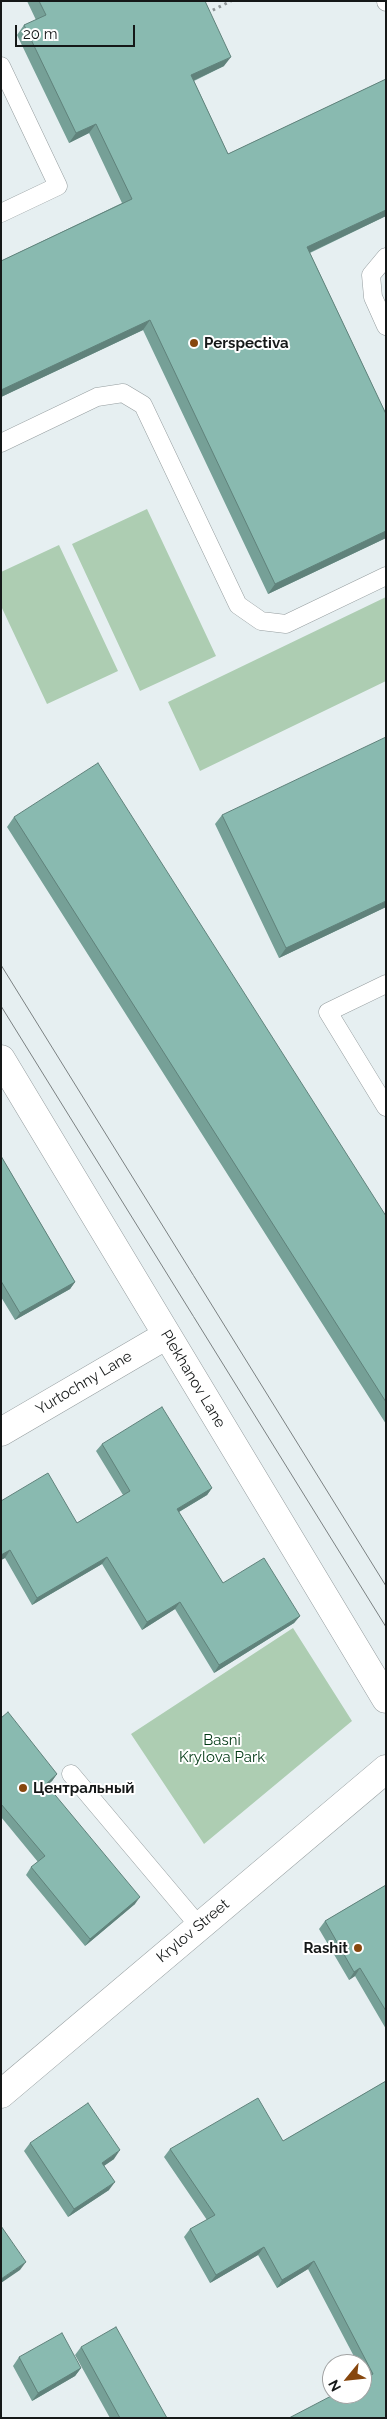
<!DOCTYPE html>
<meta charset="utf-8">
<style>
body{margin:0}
#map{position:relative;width:387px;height:2419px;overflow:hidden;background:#e6eff1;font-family:Raleway,sans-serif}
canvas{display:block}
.frame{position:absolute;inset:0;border:2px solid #151818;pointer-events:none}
.north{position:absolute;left:322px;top:2354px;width:50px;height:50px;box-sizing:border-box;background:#fff;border:1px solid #a1a3a3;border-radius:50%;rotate:242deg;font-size:14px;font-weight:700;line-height:20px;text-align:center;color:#151818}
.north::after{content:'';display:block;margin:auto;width:18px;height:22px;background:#87470e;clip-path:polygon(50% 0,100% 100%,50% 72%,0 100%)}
.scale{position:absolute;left:15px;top:25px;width:120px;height:22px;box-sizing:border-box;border:2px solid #151818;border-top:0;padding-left:6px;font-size:15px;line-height:18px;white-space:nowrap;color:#151818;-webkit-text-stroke:4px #fff;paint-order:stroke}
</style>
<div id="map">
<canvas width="387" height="2419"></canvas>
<div class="frame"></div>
<div class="north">N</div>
<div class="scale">20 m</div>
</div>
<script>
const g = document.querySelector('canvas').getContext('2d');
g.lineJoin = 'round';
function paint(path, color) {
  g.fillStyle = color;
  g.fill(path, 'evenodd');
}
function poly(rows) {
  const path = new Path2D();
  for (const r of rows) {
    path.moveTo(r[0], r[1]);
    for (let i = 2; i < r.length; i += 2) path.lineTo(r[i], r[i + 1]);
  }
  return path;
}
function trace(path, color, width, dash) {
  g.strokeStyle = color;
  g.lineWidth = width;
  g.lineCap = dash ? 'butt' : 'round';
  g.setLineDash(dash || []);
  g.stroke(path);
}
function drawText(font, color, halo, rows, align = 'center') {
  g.font = font + ' Raleway,sans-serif';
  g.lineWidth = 4;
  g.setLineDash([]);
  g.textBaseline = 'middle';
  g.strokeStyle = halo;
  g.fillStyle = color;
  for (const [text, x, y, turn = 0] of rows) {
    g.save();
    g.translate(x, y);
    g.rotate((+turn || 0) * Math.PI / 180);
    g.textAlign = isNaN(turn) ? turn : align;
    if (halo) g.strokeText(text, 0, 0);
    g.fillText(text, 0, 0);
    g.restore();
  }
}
const green = poly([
 [147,509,216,656,140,691,72,544],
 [59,545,118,671,47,704,1,606,1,572],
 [386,597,386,681,200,771,168,702],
 [293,1628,352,1721,204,1844,131,1734]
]);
const path = poly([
 [207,13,231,1]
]);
const lane = poly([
 [386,1,386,2],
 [1,66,58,186,1,213],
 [386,257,371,275,373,297,386,326],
 [1,443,97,397,123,393,143,405,238,605,261,621,286,624,386,576],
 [386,984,328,1012,386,1107],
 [71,1774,199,1926]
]);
const street = poly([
 [1,1059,386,1699],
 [1,1432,167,1335]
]);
const secondary = poly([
 [1,2094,386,1769]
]);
const tram = poly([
 [1,965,386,1586],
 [1,1006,386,1627]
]);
const wall = poly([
 [27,1,205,1,224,66,194,81,228,154,386,79,386,216,310,253,386,414,386,538,268,594,143,330,1,397,1,261,122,203,89,133,69,143,17,35,24,25,36,20],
 [222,815,386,907,279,958,215,824],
 [14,817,386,1216,386,1424,7,827],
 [1,1156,75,1282,70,1289,15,1320,1,1297],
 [102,1444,212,1488,207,1495,179,1512,223,1583,300,1616,294,1623,214,1673,175,1609,142,1630,102,1564,32,1605,5,1558,1,1560,1,1501,77,1523,123,1495,96,1451],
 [1,1718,57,1774,52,1781,47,1785,135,1904,85,1946,26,1875,31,1867,38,1862,1,1817],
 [386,1885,386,2029,355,1976,349,1980,319,1929,325,1921],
 [386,2081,386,2418,362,2372,362,2364,358,2364,308,2269,277,2288,258,2255,210,2283,184,2237,190,2229,207,2220,164,2157,170,2149,283,2141],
 [30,2143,114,2159,104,2166,109,2190,68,2217,24,2151],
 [81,2347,167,2418,110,2418,75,2355],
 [19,2357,81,2368,75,2376,32,2401,13,2366]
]);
const shadedWall = poly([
 [231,57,224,66,184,85,191,75],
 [96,124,89,133,69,143,76,133],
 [386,210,386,216,300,257,307,247],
 [150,320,143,330,1,397,1,390],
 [386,531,386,538,268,594,275,584],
 [386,901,386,907,279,958,286,948],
 [75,1282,70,1289,15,1320,20,1313],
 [212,1488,207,1495,172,1516,177,1509],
 [10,1550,5,1558,1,1560,1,1555],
 [107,1557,102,1564,32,1605,37,1598],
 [180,1602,175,1609,142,1630,147,1622],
 [300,1616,294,1623,214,1673,219,1665],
 [57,1774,52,1781,41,1791,46,1784],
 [140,1897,135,1904,85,1946,90,1939],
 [360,1968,355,1976,349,1980,354,1972],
 [120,2150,114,2159,96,2171,102,2163],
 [115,2182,109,2190,68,2217,74,2209],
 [264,2247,258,2255,210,2283,216,2275],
 [314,2261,308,2269,277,2288,282,2280],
 [26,2262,20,2270,1,2283,1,2279],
 [81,2368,75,2376,32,2401,38,2393]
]);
const building = poly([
 [39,1,205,1,231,57,191,75,228,154,386,79,386,210,307,247,386,414,386,531,275,584,150,320,1,390,1,261,132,199,96,124,76,133,24,25,46,15,39,1],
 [386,737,386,901,286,948,222,815,386,737],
 [98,763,386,1216,386,1402,14,817,98,763],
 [1,1156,75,1282,20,1313,1,1281,1,1156],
 [162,1407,212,1488,177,1509,223,1583,264,1558,300,1616,219,1665,180,1602,147,1622,107,1557,37,1598,10,1550,1,1555,1,1501,48,1473,77,1523,130,1491,102,1444,162,1407],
 [8,1712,57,1774,46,1784,140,1897,90,1939,31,1867,45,1856,1,1804,1,1718,8,1712],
 [386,1885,386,2011,360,1968,354,1972,325,1921,386,1885],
 [386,2081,386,2418,289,2418,335,2394,362,2394,362,2380,373,2374,314,2261,282,2280,264,2247,216,2275,190,2229,215,2215,170,2149,258,2098,283,2141,386,2081],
 [88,2103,120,2150,102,2163,115,2182,74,2209,30,2143,88,2103],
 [1,2226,26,2262,1,2279,1,2226],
 [116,2327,167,2418,120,2418,81,2347,116,2327],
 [62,2333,81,2368,38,2393,19,2357,62,2333]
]);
const markers = [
 [194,343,5,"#87470e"],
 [23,1788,5,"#87470e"],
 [358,1948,5,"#87470e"]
];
const poiNames = [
 ["Perspectiva",204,343],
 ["Центральный",33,1788],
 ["Rashit",348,1948,"right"]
];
const streetNames = [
 ["Plekhanov Lane",193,1379,59],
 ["Yurtochny Lane",84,1383,-31],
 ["Krylov Street",193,1931,-40]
];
const parkNames = [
 ["Basni",222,1740],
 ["Krylova Park",222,1757]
];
paint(green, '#adcdb2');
trace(lane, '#959d9f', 19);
trace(street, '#959d9f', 29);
trace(secondary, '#959d9f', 29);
trace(path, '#909698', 3, [2.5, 4]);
trace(lane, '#fff', 18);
trace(street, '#fff', 28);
trace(secondary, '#fff', 28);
trace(tram, '#7b8182', 1);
paint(wall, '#76a097');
paint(shadedWall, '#60827b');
paint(building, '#89bab0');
trace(building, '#60827b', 1);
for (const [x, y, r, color] of markers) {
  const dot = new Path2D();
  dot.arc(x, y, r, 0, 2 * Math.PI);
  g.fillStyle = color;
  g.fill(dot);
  trace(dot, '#fff', 2);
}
drawText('bold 15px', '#151818', '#fff', poiNames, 'left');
drawText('15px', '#151818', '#fff', streetNames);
drawText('15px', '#003813', '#fff', parkNames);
</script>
